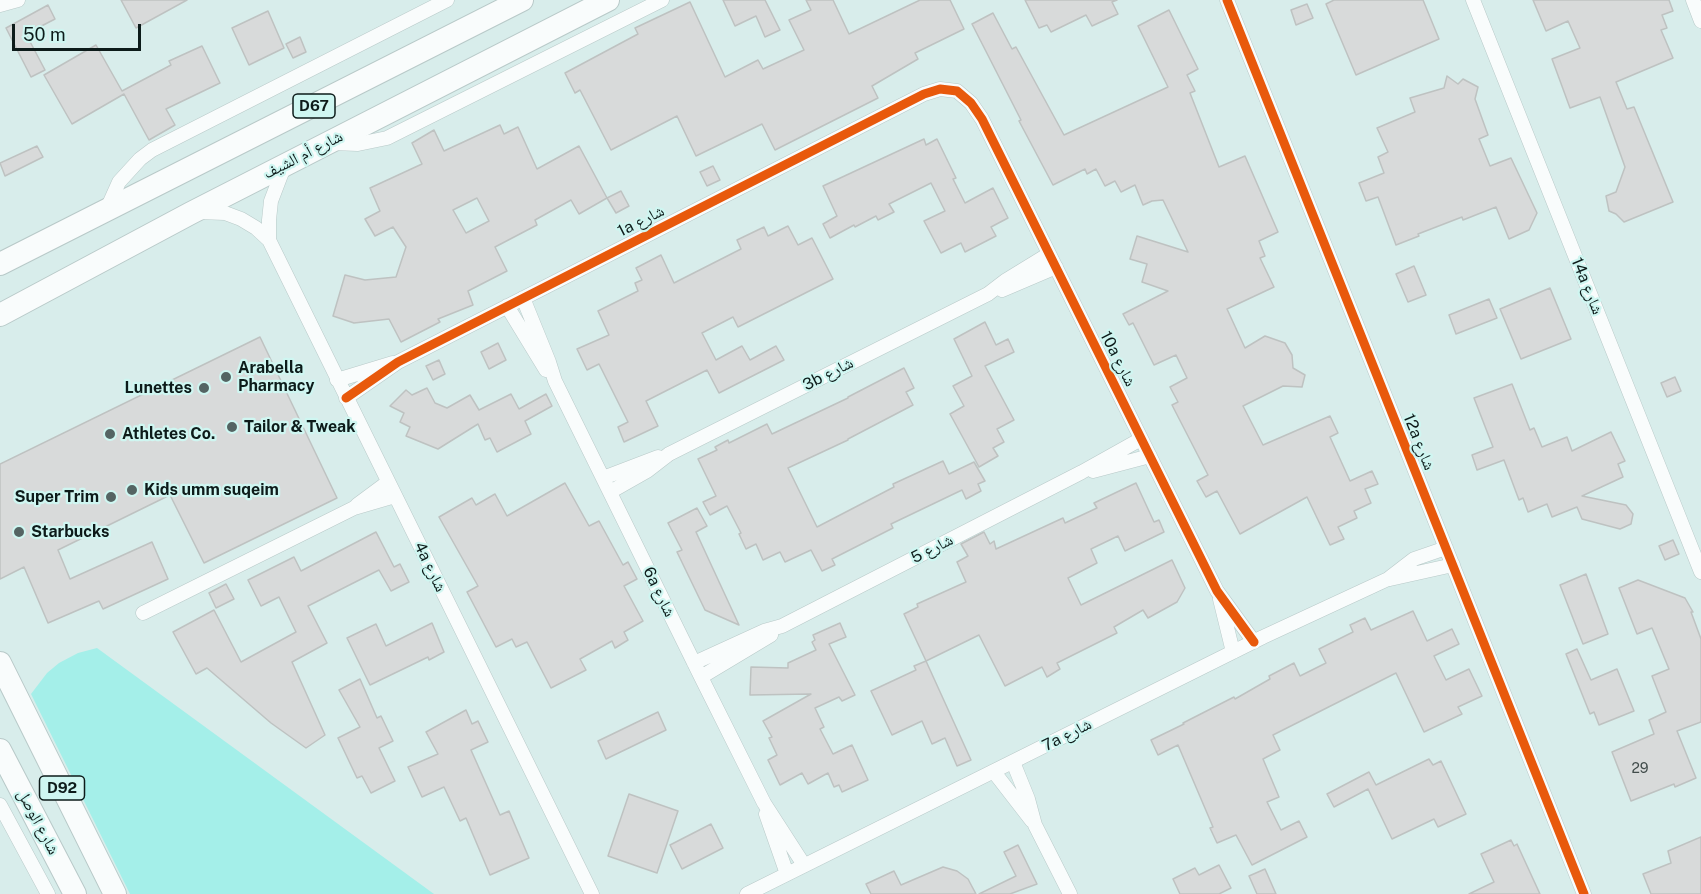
<!DOCTYPE html>
<meta charset="utf-8">
<style>
body{margin:0}
#map{position:relative;width:1701px;height:894px;overflow:hidden;background:#d8edeb;font-family:"Public Sans",sans-serif}
canvas{display:block}
.scale{position:absolute;left:12px;top:24px;width:129px;height:27px;box-sizing:border-box;border:3px solid #0d1b1a;border-top:0;padding-left:8px;font-size:18px;line-height:21px;white-space:nowrap;color:#0d1b1a;-webkit-text-stroke:4px #cff6f1;paint-order:stroke}
</style>
<div id="map">
<canvas width="1701" height="894"></canvas>
<div class="scale">50 m</div>
</div>
<script>
const g = document.querySelector('canvas').getContext('2d');
g.lineJoin = 'round';
function paint(path, color) {
  g.fillStyle = color;
  g.fill(path, 'evenodd');
}
function poly(rows) {
  const path = new Path2D();
  for (const r of rows) {
    path.moveTo(r[0], r[1]);
    for (let i = 2; i < r.length; i += 2) path.lineTo(r[i], r[i + 1]);
  }
  return path;
}
function trace(path, color, width, dash) {
  g.strokeStyle = color;
  g.lineWidth = width;
  g.lineCap = dash ? 'butt' : 'round';
  g.setLineDash(dash || []);
  g.stroke(path);
}
function drawText(font, color, halo, rows, align = 'center') {
  g.font = font + ' "Public Sans","Noto Naskh Arabic",sans-serif';
  g.lineWidth = 4.5;
  g.setLineDash([]);
  g.textBaseline = 'middle';
  g.strokeStyle = halo;
  g.fillStyle = color;
  for (const [text, x, y, turn = 0] of rows) {
    g.save();
    g.translate(x, y);
    g.rotate((+turn || 0) * Math.PI / 180);
    g.textAlign = isNaN(turn) ? turn : align;
    if (halo) g.strokeText(text, 0, 0);
    g.fillText(text, 0, 0);
    g.restore();
  }
}
const green = poly([
 [97,648,434,894,130,894,31,694,47,673,59,663,78,653]
]);
const building = poly([
 [121,0,187,0,136,28,121,0],
 [723,0,765,0,780,30,765,37,756,16,735,26,723,0],
 [806,0,833,0,849,34,920,0,950,0,964,29,915,53,918,59,872,86,878,98,775,150,762,124,696,156,677,116,611,150,580,90,575,93,565,73,638,34,635,28,690,2,725,77,758,60,763,69,804,50,789,20,811,10,806,0],
 [1025,0,1117,0,1112,2,1118,14,1092,26,1086,15,1051,32,1047,25,1039,28,1025,0],
 [1334,0,1423,0,1439,39,1356,75,1326,4,1334,0],
 [1533,0,1669,0,1673,11,1662,15,1667,28,1661,30,1673,58,1616,82,1627,109,1634,107,1673,202,1624,222,1616,214,1609,211,1606,196,1616,192,1625,167,1600,97,1570,108,1552,59,1580,48,1568,21,1546,31,1533,0],
 [1307,4,1313,18,1296,25,1291,10,1307,4],
 [48,5,55,19,26,34,45,70,31,77,6,28,48,5],
 [1169,10,1198,69,1187,75,1195,91,1190,93,1219,167,1245,156,1278,232,1259,241,1265,256,1260,258,1274,287,1227,309,1245,348,1265,336,1285,343,1292,355,1293,368,1305,375,1302,387,1283,386,1243,406,1263,445,1330,416,1338,433,1330,437,1350,481,1372,471,1378,484,1365,489,1371,503,1354,511,1357,518,1338,527,1344,539,1330,545,1307,497,1240,534,1217,491,1206,497,1197,481,1208,475,1172,405,1178,402,1170,387,1187,378,1176,355,1154,365,1133,323,1129,325,1123,314,1168,291,1142,282,1147,264,1130,259,1137,236,1188,252,1163,200,1152,201,1143,205,1135,185,1121,192,1115,181,1105,186,1096,169,1087,174,1085,169,1053,185,1019,121,1021,120,972,24,993,13,1012,49,1016,47,1064,135,1168,87,1138,26,1169,10],
 [268,11,284,48,249,65,232,28,268,11],
 [300,37,306,52,293,58,286,44,300,37],
 [96,45,122,91,171,65,169,61,202,46,220,83,166,109,175,125,149,140,124,94,72,124,44,75,96,45],
 [1447,76,1458,84,1463,79,1478,87,1475,99,1488,135,1479,139,1490,166,1511,158,1537,213,1529,230,1509,239,1496,207,1463,220,1462,217,1418,234,1419,236,1396,245,1378,197,1366,201,1359,183,1384,173,1378,157,1388,152,1377,128,1415,112,1410,98,1444,88,1447,76],
 [500,125,504,134,518,127,537,169,579,146,607,198,579,214,571,200,535,220,537,225,495,247,507,271,468,291,473,305,438,319,440,322,401,342,389,319,354,323,333,316,345,275,365,280,396,277,406,247,393,227,375,236,365,219,380,211,370,188,422,164,412,143,434,130,444,151,500,125],
 [477,198,489,221,466,233,453,210,477,198],
 [924,139,926,145,937,139,956,178,953,179,965,203,993,188,1008,218,991,227,996,236,965,252,961,243,941,253,924,221,945,211,931,183,889,204,894,212,878,220,876,216,855,227,854,225,830,238,823,224,837,216,823,186,924,139],
 [37,146,43,157,5,176,0,163,37,146],
 [713,166,720,180,707,186,700,172,713,166],
 [621,191,629,206,616,213,607,198,621,191],
 [788,226,798,245,812,238,833,279,738,327,733,317,702,333,716,360,742,346,750,360,776,346,784,360,719,393,707,370,646,401,658,426,624,442,618,427,628,422,599,364,587,370,577,349,609,335,598,311,638,291,635,283,642,280,636,268,661,255,674,283,741,249,737,240,764,227,768,236,788,226],
 [1414,266,1426,295,1408,302,1396,274,1414,266],
 [1550,288,1571,339,1521,359,1500,309,1550,288],
 [1489,299,1497,318,1456,334,1449,315,1489,299],
 [985,322,996,345,1008,339,1014,352,985,366,1014,420,997,429,1004,442,993,448,998,456,979,467,950,414,964,406,953,386,972,376,954,339,985,322],
 [260,337,337,498,204,563,170,495,58,550,70,579,152,542,168,579,103,609,99,601,48,623,24,567,0,579,0,464,260,337],
 [498,343,506,360,489,369,481,352,498,343],
 [439,360,445,374,433,380,426,366,439,360],
 [904,368,914,388,906,392,913,405,848,439,848,440,788,468,817,527,894,487,893,484,943,461,949,474,974,462,985,481,978,484,981,491,966,499,962,490,891,524,893,528,832,559,835,565,822,571,811,550,785,562,780,552,763,560,756,544,746,549,739,534,741,533,727,506,710,515,703,502,716,496,698,459,717,450,715,447,728,440,729,443,767,424,772,434,848,398,848,397,904,368],
 [1675,377,1681,391,1667,397,1661,383,1675,377],
 [1512,384,1530,430,1534,428,1542,447,1567,437,1572,451,1611,432,1625,461,1618,464,1623,477,1582,496,1626,505,1633,514,1631,524,1620,529,1582,519,1577,507,1552,517,1547,504,1528,512,1523,498,1519,500,1504,460,1477,470,1472,455,1493,447,1474,398,1512,384],
 [427,388,435,403,447,408,470,395,479,410,511,394,519,409,546,394,552,406,525,421,531,434,497,452,490,438,485,440,478,424,438,449,406,436,410,427,400,422,404,413,390,406,406,390,412,395,427,388],
 [565,483,589,526,599,521,623,565,628,562,637,579,624,586,643,621,624,632,628,640,615,648,612,641,580,659,586,670,551,688,527,642,516,647,512,639,496,647,467,592,478,586,439,517,472,498,476,505,495,494,507,516,565,483],
 [1136,483,1154,522,1159,520,1164,532,1125,551,1118,536,1091,549,1097,563,1068,578,1081,605,1172,560,1185,588,1177,602,1148,618,1143,610,1114,627,1117,633,1057,663,1060,669,1047,677,1042,667,1005,686,979,635,926,661,904,614,918,607,917,604,966,582,957,562,968,556,961,544,984,532,990,544,994,541,996,549,1063,518,1065,523,1097,508,1094,503,1136,483],
 [697,508,707,526,696,532,739,625,705,610,677,552,682,550,668,523,697,508],
 [376,532,394,567,400,564,409,582,391,591,379,570,308,606,327,643,292,662,325,735,306,748,271,723,207,668,196,674,173,632,214,610,241,662,296,632,279,597,261,606,248,580,294,557,301,571,376,532],
 [1673,540,1679,554,1665,560,1659,546,1673,540],
 [1586,574,1608,634,1583,644,1560,585,1586,574],
 [1638,580,1685,598,1693,612,1691,612,1701,639,1701,722,1677,731,1696,778,1675,787,1674,784,1631,801,1612,752,1654,734,1649,720,1666,712,1652,676,1669,669,1652,628,1637,634,1619,588,1638,580],
 [226,584,234,599,216,608,209,593,226,584],
 [1413,611,1427,641,1452,629,1459,644,1434,656,1446,680,1469,669,1482,696,1458,707,1462,714,1424,732,1396,673,1273,735,1280,750,1263,759,1279,797,1267,802,1281,830,1299,821,1307,837,1252,865,1236,835,1217,843,1210,828,1213,827,1178,745,1158,755,1151,740,1184,724,1183,723,1234,697,1235,699,1270,679,1269,676,1294,663,1300,676,1326,663,1319,649,1353,632,1350,625,1365,618,1371,630,1413,611],
 [432,623,444,652,429,660,428,657,370,685,347,638,376,624,386,646,432,623],
 [840,623,846,637,829,644,855,695,842,701,839,697,815,708,824,727,820,729,833,754,852,745,868,780,842,792,839,785,834,787,828,773,808,784,802,773,780,785,768,760,777,755,769,738,772,737,763,721,811,694,750,695,751,667,788,668,788,663,816,650,812,642,815,640,813,635,840,623],
 [1577,649,1591,680,1617,669,1634,711,1599,725,1594,712,1590,714,1566,654,1577,649],
 [926,661,971,760,957,766,945,738,932,744,922,721,892,735,871,691,916,670,914,666,926,661],
 [360,679,377,718,381,716,393,741,379,748,395,781,371,793,362,776,357,778,338,738,360,727,339,690,360,679],
 [466,710,472,724,478,721,488,742,471,750,500,815,509,811,529,858,490,875,466,818,460,821,444,787,422,797,408,767,438,754,426,732,466,710],
 [658,712,666,730,606,759,598,741,658,712],
 [1429,759,1433,765,1441,761,1466,814,1438,827,1434,819,1392,839,1368,789,1334,807,1327,794,1369,772,1376,785,1429,759],
 [629,794,678,811,657,873,608,856,629,794],
 [711,824,723,848,682,869,670,845,711,824],
 [1701,837,1701,894,1651,894,1643,874,1671,863,1668,851,1701,837],
 [1511,840,1514,846,1517,844,1540,894,1469,894,1494,882,1481,854,1511,840],
 [1018,845,1037,884,1010,894,979,894,1016,876,1004,852,1018,845],
 [1219,865,1231,888,1219,894,1180,894,1173,879,1195,868,1199,875,1219,865],
 [943,867,957,871,968,879,976,894,871,894,866,884,894,871,901,885,943,867],
 [1265,869,1276,894,1257,894,1249,876,1265,869]
]);
const street = poly([
 [1227,0,1584,894],
 [1473,0,1701,572],
 [1693,0,1701,21],
 [0,5,18,0],
 [333,143,358,144,387,138,662,0],
 [106,211,119,182,140,159,152,150,447,0],
 [199,212,225,213,241,219,256,228,269,240,592,894],
 [269,240,269,220,271,201,284,167],
 [1002,290,1056,267],
 [523,298,549,362,555,381,701,677,764,803,804,865],
 [507,306,546,370],
 [337,380,393,363],
 [346,398,398,362,924,94,940,89,957,91,971,103,982,119,1217,591,1254,642],
 [1093,471,1150,456],
 [603,478,658,457],
 [610,492,647,471,669,454,988,294,1005,281,1049,254],
 [357,505,388,482],
 [1390,579,1453,565],
 [1220,599,1233,652],
 [143,613,354,508,395,496],
 [694,663,764,631,782,626,1082,472,1141,439],
 [701,677,771,635],
 [1013,762,1028,799,1035,825,1070,894],
 [994,772,1032,821],
 [0,805,48,894],
 [766,814,787,874],
 [747,894,1263,637,1388,579,1414,559,1446,548]
]);
const primary = poly([
 [0,264,522,0],
 [0,315,191,213,608,0],
 [0,663,115,894],
 [0,750,75,894]
]);
const cycleway = poly([
 [1227,0,1584,894],
 [346,398,398,362,924,94,940,89,957,91,971,103,982,119,1217,591,1254,642]
]);
const markers = [
 [226,377,6,"#546463"],
 [204,388,6,"#546463"],
 [232,427,6,"#546463"],
 [110,434,6,"#546463"],
 [132,490,6,"#546463"],
 [111,497,6,"#546463"],
 [19,532,6,"#546463"]
];
const numberNames = [
 ["29",1640,769]
];
const shields = [
 [314,106,42],
 [62,788,45]
];
const shieldNames = [
 ["D67",314,106],
 ["D92",62,788]
];
const streetNames = [
 ["شارع أم الشيف",303,155,-27],
 ["1a شارع",641,221,-27],
 ["14a شارع",1587,286,68],
 ["10a شارع",1118,359,63],
 ["3b شارع",828,374,-27],
 ["12a شارع",1419,442,68],
 ["شارع 5",932,549,-27],
 ["4a شارع",430,567,64],
 ["6a شارع",659,592,64],
 ["7a شارع",1067,735,-27],
 ["شارع الوصل",38,822,62]
];
const poiNames = [
 ["Arabella",238,368],
 ["Pharmacy",238,386],
 ["Lunettes",192,388,"right"],
 ["Tailor & Tweak",244,427],
 ["Athletes Co.",122,434],
 ["Kids umm suqeim",144,490],
 ["Super Trim",99,497,"right"],
 ["Starbucks",31,532]
];
paint(green, '#a4efe9');
paint(building, '#d8dada');
trace(building, '#bec2c1', 1.5);
trace(street, '#b8c9c8', 15);
trace(primary, '#b8c9c8', 24);
trace(street, '#f9fcfc', 14);
trace(primary, '#f9fcfc', 22);
trace(cycleway, '#e8590c', 9);
for (const [x, y, r, color] of markers) {
  const dot = new Path2D();
  dot.arc(x, y, r, 0, 2 * Math.PI);
  g.fillStyle = color;
  g.fill(dot);
  trace(dot, '#cff6f1', 2);
}
drawText('14px', '#414c4b', null, numberNames);
for (const [x, y, w] of shields) {
  const box = new Path2D();
  box.roundRect(x - w / 2, y - 12, w, 24, 4.5);
  g.fillStyle = '#cff6f1';
  g.fill(box);
  trace(box, '#0d1b1a', 1.5);
}
drawText('bold 15px', '#0d1b1a', null, shieldNames);
drawText('16px', '#0d1b1a', '#cff6f1', streetNames);
drawText('bold 16px', '#0d1b1a', '#cff6f1', poiNames, 'left');
</script>
